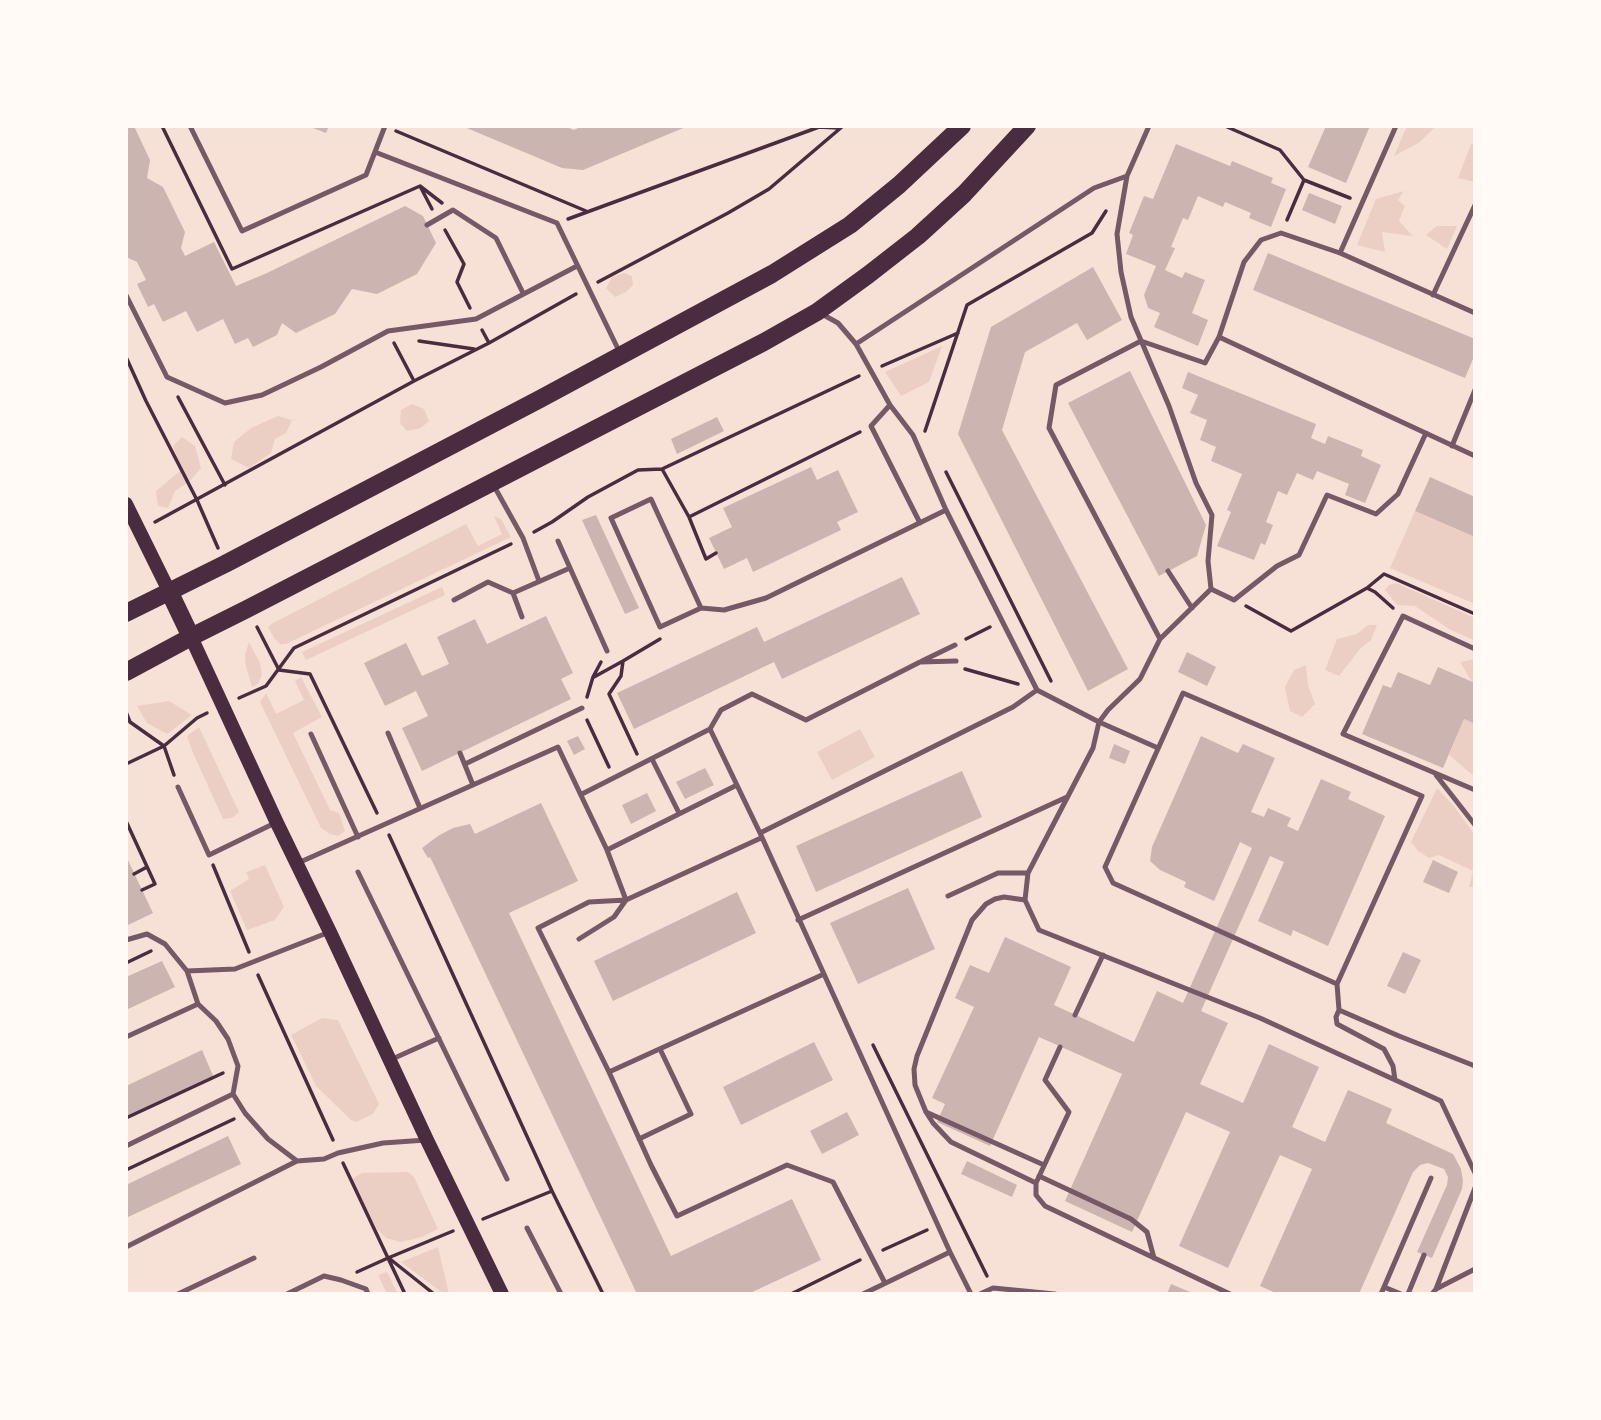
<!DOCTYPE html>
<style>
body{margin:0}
#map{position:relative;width:1601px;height:1420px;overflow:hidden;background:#f7e1d7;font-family:Mulish,sans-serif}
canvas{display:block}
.frame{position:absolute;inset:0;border:128px solid #fffaf5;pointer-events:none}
</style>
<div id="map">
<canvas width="1601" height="1420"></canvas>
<div class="frame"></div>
</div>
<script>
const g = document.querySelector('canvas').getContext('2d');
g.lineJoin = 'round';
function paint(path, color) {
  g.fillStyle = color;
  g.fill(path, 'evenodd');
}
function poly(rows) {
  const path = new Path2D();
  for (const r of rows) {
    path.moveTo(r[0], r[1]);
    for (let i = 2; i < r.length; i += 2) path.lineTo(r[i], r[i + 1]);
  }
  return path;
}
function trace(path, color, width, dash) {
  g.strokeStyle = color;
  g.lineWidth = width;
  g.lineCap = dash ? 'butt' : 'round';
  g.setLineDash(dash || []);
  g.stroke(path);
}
const green = poly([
 [1407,126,1436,126,1420,142,1394,156],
 [1475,143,1475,182,1458,178,1471,144],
 [1404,191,1398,200,1405,206,1399,221,1413,236,1382,232,1385,252,1357,245,1376,199],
 [1437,226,1457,226,1447,249,1426,235],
 [624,273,632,276,633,285,626,292,615,297,606,288,612,277],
 [942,346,929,382,901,396,885,372],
 [412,404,424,409,429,421,421,428,407,431,400,423,401,410],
 [278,416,292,420,286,433,275,439,271,453,249,468,231,459,234,442,251,428],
 [182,437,195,446,201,468,189,482,175,491,168,508,158,506,156,491,180,471,173,446],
 [1415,511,1475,537,1475,604,1390,568],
 [494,516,501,519,511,537,286,644,280,644,274,638,268,627,273,623,466,524,478,546,502,534],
 [1396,583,1475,618,1475,641,1449,629,1415,606,1397,605,1385,590,1389,585],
 [442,587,445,595,306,660,302,652],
 [1368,625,1377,625,1371,640,1360,649,1339,676,1325,670,1337,639,1357,634],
 [249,642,260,663,262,675,258,684,252,687,246,667,245,655],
 [1475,659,1475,683,1472,682,1460,662],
 [1306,665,1308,685,1315,704,1302,717,1290,711,1285,687,1294,670],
 [301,677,322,717,293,733,330,810,339,813,345,831,338,836,330,834,321,828,260,702,266,693,276,714,304,700,295,681],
 [169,701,192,715,167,734,147,723,137,706],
 [1464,719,1475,724,1475,777,1449,755],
 [199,727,239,812,232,818,223,819,193,753,187,736],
 [860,729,875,757,832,780,817,752],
 [1437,788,1453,805,1475,835,1475,887,1469,887,1473,871,1439,855,1429,858,1418,851,1411,842],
 [265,865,284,907,275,920,247,930,230,891,249,879,246,872],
 [322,1018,338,1020,379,1104,373,1114,356,1122,351,1120,316,1086,291,1035],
 [408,1172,414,1177,438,1229,422,1237,401,1242,386,1238,377,1229,350,1180,362,1173],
 [438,1247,449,1294,444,1294,401,1262],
 [387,1272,398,1294,387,1294,378,1275]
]);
const building = poly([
 [126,126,134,126,150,160,147,178,163,187,185,232,181,248,185,256,214,242,236,286,267,273,405,206,423,216,436,243,417,274,377,294,352,289,335,314,296,333,282,323,277,335,253,347,248,338,235,344,223,319,197,332,186,311,163,322,154,304,148,307,137,284,146,280,137,262,126,257],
 [308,126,329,126,326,133],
 [462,126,564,126,574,130,583,126,688,126,583,170,562,168],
 [1326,126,1370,126,1346,183,1308,167],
 [1176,144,1230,166,1232,161,1273,178,1271,183,1286,189,1271,227,1249,218,1251,213,1225,202,1223,207,1198,196,1188,220,1183,218,1171,247,1175,248,1165,270,1182,278,1185,272,1205,280,1192,313,1208,320,1198,346,1154,327,1160,313,1148,308,1144,295,1156,266,1126,254,1133,235,1129,233,1144,196,1153,199],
 [1309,193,1342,206,1335,224,1302,210],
 [1268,253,1475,339,1475,354,1465,378,1253,290],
 [1093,267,1122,320,1087,340,1077,323,1025,352,1002,430,1128,669,1088,691,958,434,991,327],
 [1130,371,1206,525,1197,556,1159,576,1068,403],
 [1188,372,1316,424,1311,438,1325,444,1328,436,1363,450,1361,456,1381,465,1365,503,1345,495,1349,484,1317,471,1313,480,1297,473,1287,495,1278,491,1266,522,1273,525,1265,545,1261,543,1254,560,1217,546,1231,512,1227,510,1242,474,1211,461,1216,447,1200,440,1207,420,1190,413,1198,395,1182,388],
 [717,417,724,431,677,454,671,439],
 [811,467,817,480,838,470,858,512,837,522,841,530,753,572,747,558,724,569,709,538,732,527,723,508],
 [1430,477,1475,497,1475,537,1415,511],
 [596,515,639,608,625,614,582,520],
 [902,577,920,614,782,679,774,662,634,729,617,693,757,627,764,642],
 [546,616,573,673,561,679,571,699,422,771,402,728,428,716,416,691,385,706,364,663,406,643,422,676,449,664,437,637,475,619,487,644],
 [1187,652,1216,667,1207,686,1178,672],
 [1438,667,1475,683,1475,724,1464,719,1443,768,1362,734,1383,685,1391,688,1398,672,1430,685],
 [578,736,585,749,574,755,567,741],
 [1201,736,1238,753,1243,744,1275,758,1251,812,1264,817,1268,808,1291,818,1287,826,1298,831,1321,779,1351,792,1348,799,1385,816,1328,946,1293,930,1291,936,1258,921,1284,862,1270,856,1201,1011,1228,1023,1200,1084,1243,1103,1269,1044,1319,1067,1292,1127,1325,1142,1348,1090,1392,1109,1386,1123,1453,1154,1461,1169,1463,1181,1462,1189,1432,1258,1417,1252,1447,1185,1448,1177,1444,1169,1428,1163,1420,1165,1413,1172,1359,1294,1278,1294,1260,1286,1312,1169,1280,1155,1228,1268,1179,1246,1230,1132,1186,1112,1132,1232,1065,1201,1122,1074,1039,1037,990,1146,937,1122,945,1104,932,1098,974,1007,955,998,970,965,989,973,1005,937,1071,967,1054,1005,1134,1042,1157,991,1183,1003,1252,848,1240,842,1214,901,1184,887,1186,882,1160,870,1150,861,1152,847],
 [1114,744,1130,751,1125,764,1109,758],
 [705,768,714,785,685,799,676,782],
 [962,771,982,817,816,892,796,846],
 [647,793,656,811,631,824,622,805],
 [541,803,578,881,509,913,671,1256,792,1199,821,1260,748,1294,637,1294,434,865,430,857,428,858,422,848,438,836,453,828,470,824,475,834],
 [126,856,153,913,126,926],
 [1433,860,1458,872,1449,893,1423,882],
 [908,888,935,949,858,984,830,923],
 [737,892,756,933,613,1001,594,961],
 [1403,952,1421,960,1405,994,1387,986],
 [162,961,175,987,126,1010,126,977],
 [814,1042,833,1080,741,1125,723,1087],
 [202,1050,214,1078,126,1119,126,1086],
 [847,1112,859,1135,822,1154,810,1131],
 [228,1136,241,1164,126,1218,126,1185],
 [967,1161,1017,1185,1012,1197,961,1174],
 [1171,1284,1195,1294,1167,1294]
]);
const path = poly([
 [162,126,232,269,420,186,442,203],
 [1225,126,1280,150,1304,180,1350,198],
 [396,131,586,211],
 [421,188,432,209],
 [568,219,819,127,838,128],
 [1287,220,1304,180],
 [445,230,464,264,457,282,470,308],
 [598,282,728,213,769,189,843,126],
 [482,330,489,343],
 [419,341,474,349],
 [394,343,414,381],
 [126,357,146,401,197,500,218,548],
 [882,366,958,333],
 [178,397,225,485],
 [925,431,967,305,1092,233,1106,211],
 [662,469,689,517,706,559,716,553],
 [946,472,1051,681],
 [689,517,860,432],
 [155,522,414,381,489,343,576,294],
 [534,532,552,522,588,497,638,470,662,469,859,376],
 [1367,588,1375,592,1393,608],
 [1246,606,1291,631,1367,588,1384,574,1475,614],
 [257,627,279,670,310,674,377,813],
 [966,639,990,627],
 [965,669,1018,684],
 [594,677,623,661],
 [587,697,593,677,601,662],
 [239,698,266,686,294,648,511,544],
 [126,712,130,722,164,746,174,775],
 [587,720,609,767],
 [637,754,609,694,621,676,623,661,660,639],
 [126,764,164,746,197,718,207,713],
 [126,821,155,884,142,890],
 [389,835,552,1191,603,1294],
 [213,865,249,952],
 [134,874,147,867],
 [126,963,151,951],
 [258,975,333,1140],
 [873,1045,987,1276],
 [126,1118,223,1073],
 [343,1163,405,1294],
 [126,1170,234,1119],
 [483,1219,552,1191],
 [883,1250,927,1230],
 [390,1259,434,1294],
 [357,1272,388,1258,453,1231],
 [791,1294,860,1260]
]);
const service = poly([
 [190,126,242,231,366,175,385,126],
 [375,152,557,223,620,353],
 [1127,176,1117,234,1121,272,1131,317,1169,406,1196,483,1212,515,1208,561,1211,589,1160,639,1140,679,1108,710,1099,722,1093,748,1028,873,1025,900,1039,930,1260,1018,1441,1101,1475,1173],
 [427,225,453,210,496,238,523,293],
 [1340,253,1396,126],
 [126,295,167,377,225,403,262,395,321,367,388,331,476,319,577,266],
 [1433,295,1475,205],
 [820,313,838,323,856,344,890,405,913,435,946,510,1037,690,1099,722,1158,748],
 [1219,337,1475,456],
 [856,344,1094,188,1127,176,1149,126],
 [890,405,871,426,920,523],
 [1452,446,1475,390],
 [494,486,523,538,539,581],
 [558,541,607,651],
 [1168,571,1192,608],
 [1211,589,1234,600,1277,566,1299,555,1327,495,1376,514,1398,494,1426,433],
 [513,593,522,617],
 [454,600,488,582,513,593,570,568],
 [701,608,651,499,611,518,660,627,701,608,724,610,766,598,946,510],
 [1160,639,1049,428,1056,385,1141,341,1205,363,1219,337,1244,262,1261,240,1281,233,1340,253,1475,313],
 [1475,649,1403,616,1343,734,1475,790],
 [922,661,955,645],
 [710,729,760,833,950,1252,971,1294],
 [388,733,420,808],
 [311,734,358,837],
 [460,753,473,785],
 [652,759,679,813],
 [465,764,582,708],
 [1436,775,1475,825],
 [178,787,209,855,275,823],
 [582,794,710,729,721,710,752,694,806,720,920,662,956,661],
 [760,833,1013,707,1037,690],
 [761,838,626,900,589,902,538,928,609,1072,651,1165,677,1216,787,1165,833,1182,885,1283],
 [607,850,737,785],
 [298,863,558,747,607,850,626,900],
 [358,872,507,1179],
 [948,896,998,873,1028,873],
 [1025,900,1004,897,995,899,986,904,972,920,917,1056,914,1069,915,1085,926,1112,933,1123,951,1142,1036,1183],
 [798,920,1067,797],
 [579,939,614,917,626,900],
 [126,940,147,934,165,944,187,971,198,1004,216,1021,228,1039,238,1066,233,1094,245,1113,268,1139,297,1161],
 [187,971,235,969,327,933],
 [1337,984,1422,796,1183,693,1105,867,1113,883,1337,984,1339,1010,1399,1036,1475,1066],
 [1339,1010,1336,1017,1337,1024,1384,1049,1393,1066,1395,1080],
 [1075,1015,1103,955],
 [126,1037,198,1004],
 [1060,1047,1045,1080,1069,1112,1036,1183,1036,1195,1045,1206,1230,1294],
 [390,1060,439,1038],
 [609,1072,824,974],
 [926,1112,1044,1165],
 [639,1139,691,1114,660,1049],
 [126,1146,233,1094],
 [1039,1176,1131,1219,1147,1232,1154,1258],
 [527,1228,561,1294],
 [126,1247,297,1161,324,1159,338,1153,383,1143,426,1140],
 [1384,1287,1401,1294],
 [1436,1289,1475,1269],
 [178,1294,254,1258],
 [287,1294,324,1276,341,1280,366,1289,368,1294],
 [863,1294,950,1252],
 [980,1294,993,1288,1055,1294],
 [1381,1294,1431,1178],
 [1408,1294,1424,1255],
 [1432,1294,1436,1289,1475,1188]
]);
const secondary = poly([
 [126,504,169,591],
 [191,637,277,823,330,932,427,1140,502,1294]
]);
const primary = poly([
 [169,591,191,637],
 [126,613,225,564,540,399,772,274,850,225,899,185,962,126],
 [126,672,191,637,247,609,764,342,817,312,868,275,918,236,964,194,1027,126]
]);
paint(green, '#ebcfc5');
paint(building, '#ccb4b1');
trace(path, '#4a2c40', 3.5);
trace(service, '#755966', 5);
trace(secondary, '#4a2c40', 14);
trace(primary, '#4a2c40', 18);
</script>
